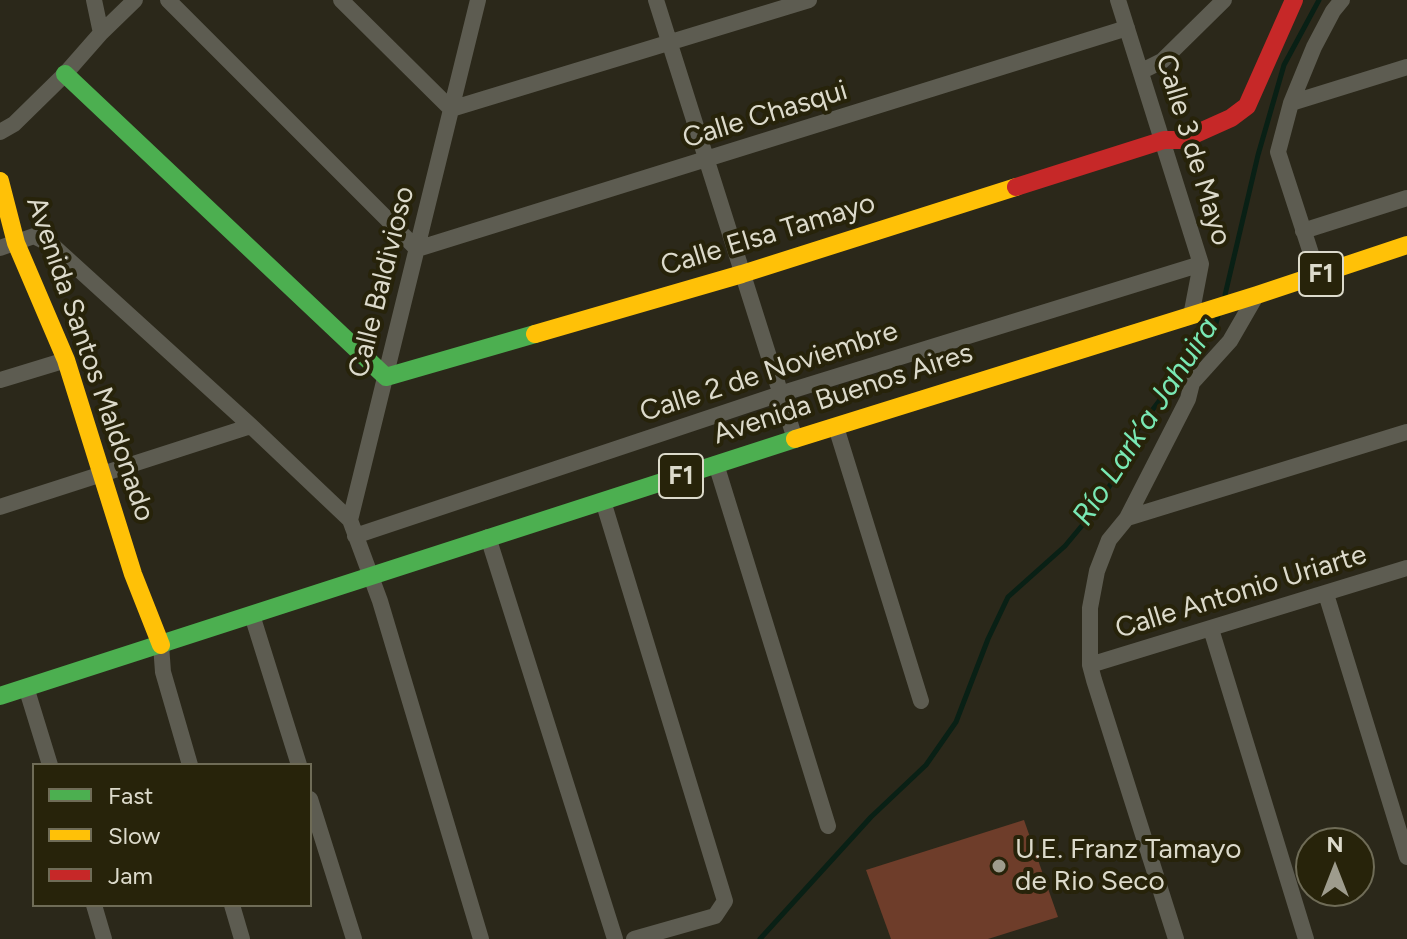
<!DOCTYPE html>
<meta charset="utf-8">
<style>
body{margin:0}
#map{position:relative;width:1407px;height:939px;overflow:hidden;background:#2b281a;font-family:Figtree,sans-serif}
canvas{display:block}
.legend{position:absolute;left:32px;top:763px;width:280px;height:144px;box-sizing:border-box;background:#27230a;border:2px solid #6f6c57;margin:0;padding:10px 14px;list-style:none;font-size:24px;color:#dcdacb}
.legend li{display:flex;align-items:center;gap:16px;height:40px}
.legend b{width:40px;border:2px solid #6f6c57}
.north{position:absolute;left:1295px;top:827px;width:80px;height:80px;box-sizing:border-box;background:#27230a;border:2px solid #6f6c57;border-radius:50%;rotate:0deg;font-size:22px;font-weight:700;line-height:32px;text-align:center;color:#dcdacb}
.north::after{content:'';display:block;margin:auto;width:28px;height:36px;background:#9e9c8d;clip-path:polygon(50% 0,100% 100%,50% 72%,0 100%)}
</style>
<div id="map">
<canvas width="1407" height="939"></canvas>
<ul class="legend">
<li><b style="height:10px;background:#4caf50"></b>Fast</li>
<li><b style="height:10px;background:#ffc107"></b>Slow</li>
<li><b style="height:10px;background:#c62828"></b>Jam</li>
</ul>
<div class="north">N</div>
</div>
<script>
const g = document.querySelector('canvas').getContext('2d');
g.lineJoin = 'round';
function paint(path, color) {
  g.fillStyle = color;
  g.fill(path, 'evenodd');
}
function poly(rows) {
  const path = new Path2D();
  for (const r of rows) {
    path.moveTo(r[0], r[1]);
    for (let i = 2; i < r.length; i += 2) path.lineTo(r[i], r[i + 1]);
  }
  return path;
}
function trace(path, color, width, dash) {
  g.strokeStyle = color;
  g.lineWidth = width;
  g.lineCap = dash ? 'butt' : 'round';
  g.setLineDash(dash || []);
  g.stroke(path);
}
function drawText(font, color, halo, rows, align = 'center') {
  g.font = font + ' Figtree,sans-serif';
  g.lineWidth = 8;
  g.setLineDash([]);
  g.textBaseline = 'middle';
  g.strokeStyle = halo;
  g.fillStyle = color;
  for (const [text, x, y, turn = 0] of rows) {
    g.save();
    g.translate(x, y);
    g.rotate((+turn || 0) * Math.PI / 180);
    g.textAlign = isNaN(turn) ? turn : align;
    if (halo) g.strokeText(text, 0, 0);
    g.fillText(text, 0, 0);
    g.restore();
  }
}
const green = poly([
 [1024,820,1058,917,988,939,891,939,866,870]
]);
const stream = poly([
 [1225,295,1258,155,1284,65,1319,0],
 [760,939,871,817,926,765,956,722,988,639,1008,597,1065,546,1085,522,1119,472,1135,433,1215,327,1218,316]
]);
const street = poly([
 [94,0,101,33],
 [168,0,417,249,1127,28],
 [341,0,451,109,809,0],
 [478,0,350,520,380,601,481,939],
 [656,0,795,439],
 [1118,0,1201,264,1191,316],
 [1142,71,1162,61,1224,0],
 [1291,103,1407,67],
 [0,132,14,124,65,74,101,33,135,0],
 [1303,231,1407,198],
 [0,248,34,236,52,245,251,426,350,520],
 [1318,275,1278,152,1291,103,1314,47,1333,11,1342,0],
 [0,380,66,360],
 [836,427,921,701],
 [716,464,828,826],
 [603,501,725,901,715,916,634,939],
 [0,507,251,426],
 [1127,518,1407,432],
 [355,536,780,394,1201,264],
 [488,537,615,939],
 [1326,594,1407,857],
 [252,615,299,765],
 [1211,629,1306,939],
 [161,645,163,672,190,765],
 [1090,665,1407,568],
 [26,687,50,765],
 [310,799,354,939],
 [94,905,104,939],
 [232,905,242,939],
 [1176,939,1094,680,1090,665,1090,608,1097,571,1109,540,1127,518,1188,399,1192,383,1230,341,1256,296]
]);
const fast = poly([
 [65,74,386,377,535,334],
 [0,696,795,439]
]);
const slow = poly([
 [0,181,16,243,66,360,133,574,161,645],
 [535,334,742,274,1016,187],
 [795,439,1257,295,1407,245]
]);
const jam = poly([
 [1016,187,1164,140,1182,140,1231,118,1247,106,1294,0]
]);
const markers = [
 [999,866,8,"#9e9c8d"]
];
const shields = [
 [1321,274,44],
 [681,476,44]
];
const shieldNames = [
 ["F1",1321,274],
 ["F1",681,476]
];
const streetNames = [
 ["Calle Chasqui",765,115,-17],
 ["Calle 3 de Mayo",1193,150,73],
 ["Calle Elsa Tamayo",768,235,-17],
 ["Calle Baldivioso",382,282,-76],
 ["Avenida Santos Maldonado",90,359,71],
 ["Calle 2 de Noviembre",769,372,-18],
 ["Avenida Buenos Aires",843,394,-18],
 ["Calle Antonio Uriarte",1241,592,-17]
];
const poiNames = [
 ["U.E. Franz Tamayo",1015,850],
 ["de Rio Seco",1015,882]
];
const waterNames = [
 ["Río Lark’a Jahuira",1146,422,-57]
];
paint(green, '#6e3d2a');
trace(stream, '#092015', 5);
trace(street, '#5d5c51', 16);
trace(fast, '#4caf50', 18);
trace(slow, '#ffc107', 18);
trace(jam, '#c62828', 18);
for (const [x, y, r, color] of markers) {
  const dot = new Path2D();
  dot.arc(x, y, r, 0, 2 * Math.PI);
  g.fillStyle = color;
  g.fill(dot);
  trace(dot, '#27230a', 3);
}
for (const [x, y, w] of shields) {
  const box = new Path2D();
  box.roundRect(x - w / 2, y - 22, w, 44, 6);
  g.fillStyle = '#27230a';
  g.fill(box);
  trace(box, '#dcdacb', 2);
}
drawText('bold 26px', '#dcdacb', null, shieldNames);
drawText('28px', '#dcdacb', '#27230a', streetNames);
drawText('28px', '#dcdacb', '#27230a', poiNames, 'left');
drawText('italic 30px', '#79e8b4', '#27230a', waterNames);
</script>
